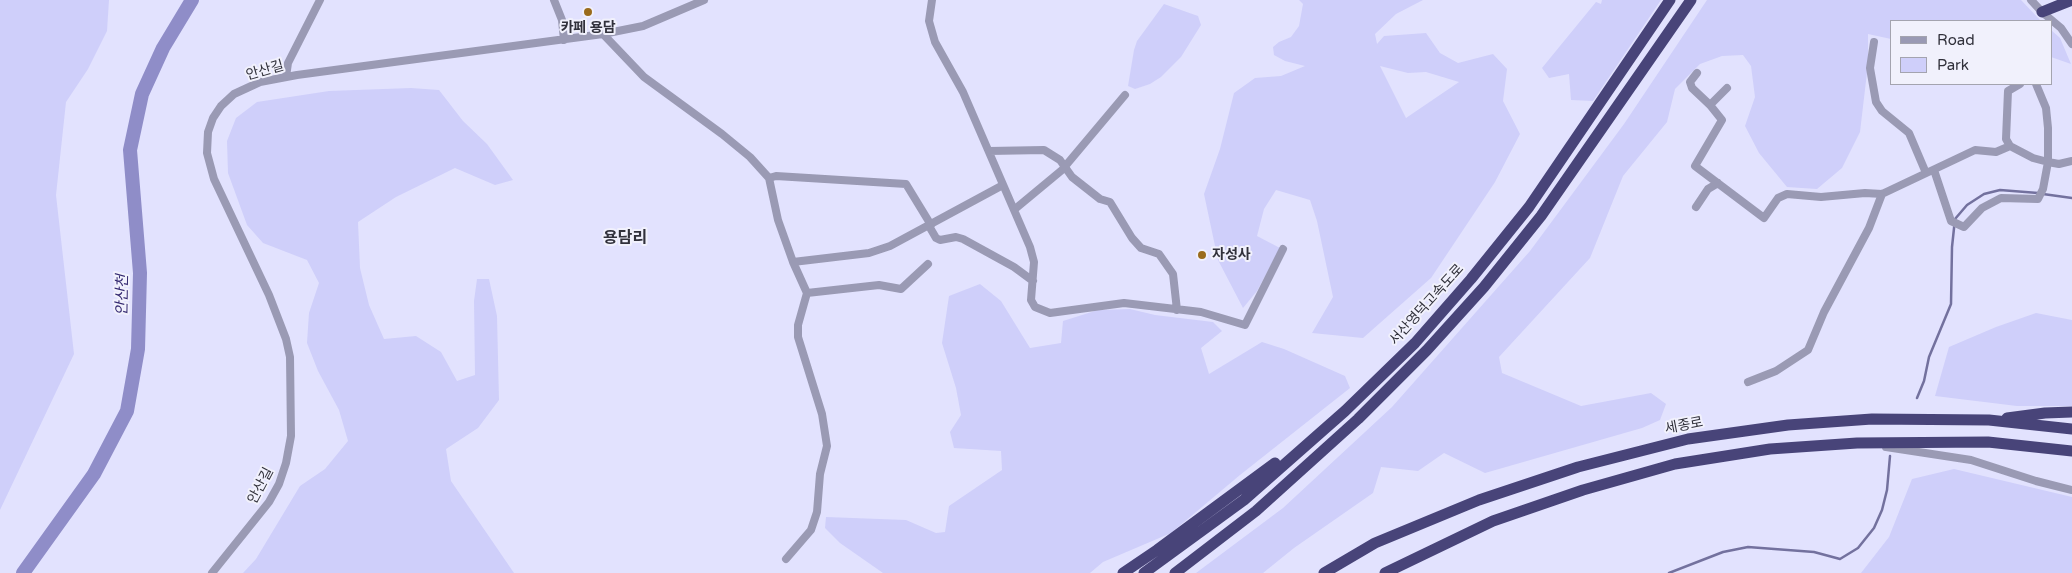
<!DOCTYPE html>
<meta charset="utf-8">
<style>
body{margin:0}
#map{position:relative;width:2072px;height:573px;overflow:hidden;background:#e2e2fe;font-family:"Varela Round",sans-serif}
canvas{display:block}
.legend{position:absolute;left:1890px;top:20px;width:162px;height:65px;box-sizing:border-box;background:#f1f1fc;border:1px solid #a4a4af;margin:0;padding:6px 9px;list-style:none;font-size:15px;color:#31313b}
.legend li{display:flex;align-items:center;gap:10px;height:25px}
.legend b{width:25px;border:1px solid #a4a4af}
</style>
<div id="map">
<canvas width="2072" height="573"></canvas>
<ul class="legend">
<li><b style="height:6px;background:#9a9ab4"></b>Road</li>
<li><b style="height:14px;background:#cfcffa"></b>Park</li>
</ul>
</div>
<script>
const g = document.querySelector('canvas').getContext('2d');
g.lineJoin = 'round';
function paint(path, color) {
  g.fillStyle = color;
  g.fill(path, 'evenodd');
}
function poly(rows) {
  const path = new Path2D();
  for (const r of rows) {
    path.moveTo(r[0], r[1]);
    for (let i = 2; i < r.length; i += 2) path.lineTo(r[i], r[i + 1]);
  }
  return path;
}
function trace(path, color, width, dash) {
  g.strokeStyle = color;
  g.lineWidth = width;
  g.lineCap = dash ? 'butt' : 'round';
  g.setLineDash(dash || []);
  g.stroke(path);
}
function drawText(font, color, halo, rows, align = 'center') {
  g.font = font + ' "Varela Round","Noto Sans KR",sans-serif';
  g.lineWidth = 4;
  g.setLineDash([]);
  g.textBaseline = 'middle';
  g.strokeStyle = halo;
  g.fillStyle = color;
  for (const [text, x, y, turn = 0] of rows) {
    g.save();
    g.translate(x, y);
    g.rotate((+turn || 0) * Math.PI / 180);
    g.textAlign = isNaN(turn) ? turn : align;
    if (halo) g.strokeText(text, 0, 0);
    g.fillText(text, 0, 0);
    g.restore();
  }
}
const green = poly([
 [0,0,109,0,107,31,88,69,66,102,56,195,74,354,0,510],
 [1299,0,1423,0,1396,14,1375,34,1377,44,1384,36,1426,33,1440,53,1458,63,1493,54,1507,69,1503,101,1520,134,1495,182,1431,278,1363,338,1312,333,1333,297,1317,221,1310,200,1276,190,1264,209,1257,236,1280,248,1257,291,1243,308,1218,260,1204,194,1220,149,1234,93,1255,78,1281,76,1305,66,1285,61,1274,55,1273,47,1279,42,1291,37,1299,26,1303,4],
 [1380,66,1408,73,1426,72,1459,82,1406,118],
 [1602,0,1661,0,1593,101,1571,100,1569,74,1549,78,1542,68,1596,2,1601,4],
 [1707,0,2021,0,2041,21,1891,21,1891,39,1868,34,1868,64,1860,132,1842,168,1817,189,1787,187,1759,153,1745,126,1755,97,1751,66,1743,55,1722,56,1700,64,1675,89,1667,122,1623,176,1590,258,1499,357,1502,373,1581,406,1651,393,1666,404,1660,420,1642,428,1485,473,1444,453,1418,471,1381,467,1373,493,1294,548,1263,573,1196,573,1283,508,1392,407,1530,251,1624,124],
 [1164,4,1198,16,1201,25,1181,57,1161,77,1150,84,1135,89,1128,86,1134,50,1137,41],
 [2051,30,2060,38,2071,64,2051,57],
 [411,88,439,90,463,121,487,144,513,180,495,185,455,168,396,197,358,222,360,268,369,305,384,339,416,336,441,352,457,381,475,375,474,301,477,279,489,279,497,316,499,400,478,428,446,449,451,481,514,573,243,573,256,559,300,486,325,469,348,441,339,410,318,371,307,343,309,313,319,283,307,260,263,243,247,225,228,173,227,141,236,118,257,102,329,91],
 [980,284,1001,301,1030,348,1061,343,1063,321,1098,310,1130,309,1155,315,1213,322,1222,331,1201,348,1209,374,1262,342,1284,349,1345,376,1350,388,1240,475,1171,533,1103,562,1090,573,883,573,840,543,825,528,826,517,906,520,936,533,945,532,949,506,1002,470,1001,451,954,448,950,432,961,415,956,388,942,343,949,296],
 [2036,313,2072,320,2072,406,2017,406,1935,396,1949,347,1996,327],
 [1954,469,2072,497,2072,573,1861,573,1889,537,1912,479]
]);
const stream = poly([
 [2043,194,2072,198],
 [1917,398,1924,381,1929,357,1951,304,1952,247,1955,219,1967,205,1984,194,2000,190,2038,193],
 [1669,573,1723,552,1748,547,1814,552,1840,559,1858,548,1874,528,1882,510,1887,490,1890,456]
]);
const river = poly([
 [23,573,94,474,127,411,138,349,140,273,130,150,142,94,163,48,192,0]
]);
const minor = poly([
 [554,0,562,20,564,40],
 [932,0,929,21,935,42,963,92,1030,247,1034,262,1031,300,1035,307,1050,313,1124,303,1201,312,1245,325,1283,249],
 [2031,0,2042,12,2061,28,2072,44],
 [603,34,644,77,722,134,750,157,769,178,778,220,793,262,807,293,798,325,798,337,822,414,827,446,820,474,817,512,811,530,786,559],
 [1874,42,1870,68,1876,102,1882,111,1909,133,1926,173],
 [1697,73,1690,82,1692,88,1710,105,1722,120,1695,166,1764,218,1778,198,1787,194,1821,197,1865,193,1882,194,1975,150,1996,152,2010,146,2033,158,2048,162,2059,164,2072,161],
 [286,77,288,63,320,0],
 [1710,105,1727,88],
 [2010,146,2006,139,2008,91,2020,84],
 [989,151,1044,150,1060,160,1072,177,1100,199,1110,202,1132,238,1141,248,1159,254,1173,274,1177,310],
 [1934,170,1951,221,1964,227,1982,208,2001,198,2038,199,2043,189,2048,162,2048,128,2046,108,2036,84],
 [769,178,776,176,906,184,931,225],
 [1696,207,1708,189,1718,183],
 [1015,209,1062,170,1125,95],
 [929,226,936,238,940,240,956,237,963,239,1014,267,1033,281],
 [793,262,869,253,890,246,1003,185],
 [807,293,879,285,901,289,928,264],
 [1748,382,1776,371,1808,350,1824,312,1869,228,1882,194],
 [1886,447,1971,460,2036,481,2072,490],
 [212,573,269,502,279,484,286,463,291,436,290,357,286,339,269,295,214,179,207,153,208,132,213,118,221,106,234,94,260,82,297,75,603,34,643,26,704,0]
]);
const highway = poly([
 [2042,12,2072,0],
 [2007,418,2045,413,2072,412],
 [1123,573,1157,550,1275,463],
 [1144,573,1244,500,1345,411,1415,343,1471,279,1529,207,1670,0],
 [1175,573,1256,511,1358,419,1427,350,1484,287,1541,216,1691,0],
 [1324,573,1375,543,1479,500,1578,467,1688,439,1788,425,1872,419,1989,420,2072,429],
 [1385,573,1493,521,1583,490,1675,464,1770,449,1857,443,1988,442,2072,451]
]);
const markers = [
 [588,12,5,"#9a6b1c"],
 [1202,255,5,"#9a6b1c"]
];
const poiNames = [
 ["카페 용담",588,28],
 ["자성사",1212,255,"left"]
];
const streetNames = [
 ["안산길",265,71,-16],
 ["서산영덕고속도로",1427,305,-48],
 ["세종로",1684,426,-11],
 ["안산길",261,486,-62]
];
const waterNames = [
 ["안산천",123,295,-89]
];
const quarterNames = [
 ["용담리",625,239]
];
paint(green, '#cfcffa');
trace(stream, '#73719e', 2.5);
trace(river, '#8f8dc8', 14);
trace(minor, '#9a9ab4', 8);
trace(highway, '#484479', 11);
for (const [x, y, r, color] of markers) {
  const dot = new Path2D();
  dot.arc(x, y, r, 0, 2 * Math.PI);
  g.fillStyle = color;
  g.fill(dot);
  trace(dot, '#f1f1fc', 2);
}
drawText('bold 14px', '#31313b', '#f1f1fc', poiNames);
drawText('14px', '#31313b', '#f1f1fc', streetNames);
drawText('italic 15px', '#362b72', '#f1f1fc', waterNames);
drawText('bold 16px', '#31313b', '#f1f1fc', quarterNames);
</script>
